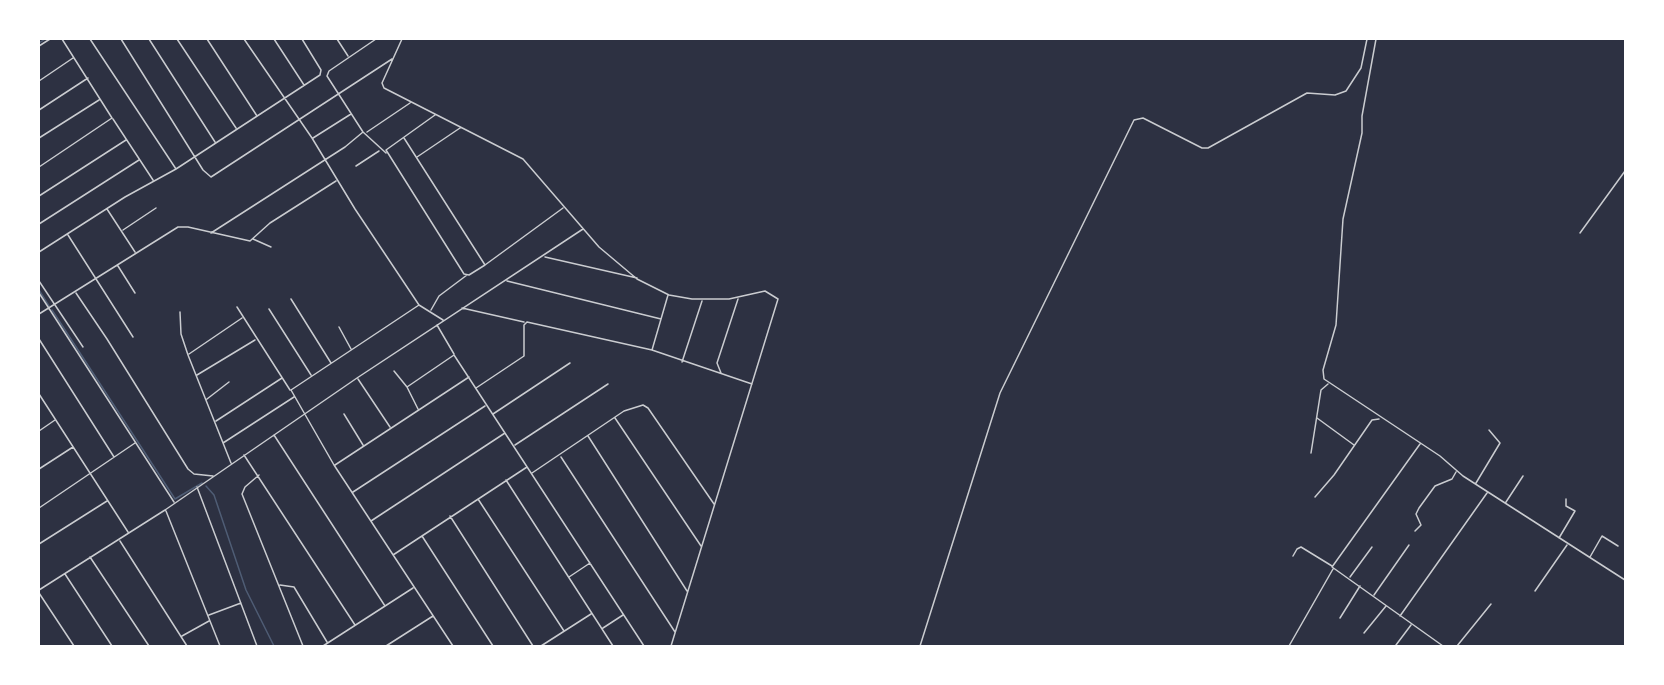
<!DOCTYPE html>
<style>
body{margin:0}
#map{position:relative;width:1664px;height:685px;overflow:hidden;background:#2d3142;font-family:"Space Grotesk",sans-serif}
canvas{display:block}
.frame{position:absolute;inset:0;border:40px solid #fff;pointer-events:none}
</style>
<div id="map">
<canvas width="1664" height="685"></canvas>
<div class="frame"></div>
</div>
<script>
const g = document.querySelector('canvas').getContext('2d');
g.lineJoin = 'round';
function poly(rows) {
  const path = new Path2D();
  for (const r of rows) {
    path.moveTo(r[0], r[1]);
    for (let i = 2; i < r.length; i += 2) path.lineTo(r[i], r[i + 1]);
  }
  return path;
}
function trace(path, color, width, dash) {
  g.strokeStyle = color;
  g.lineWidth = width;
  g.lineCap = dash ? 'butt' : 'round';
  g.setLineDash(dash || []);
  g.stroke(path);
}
const stream = poly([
 [39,43,45,39],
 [39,290,49,306],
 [52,310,175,499,202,483],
 [206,486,214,495,246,590,274,646]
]);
const minor = poly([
 [90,39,176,169],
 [121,39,203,170,211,177,392,59],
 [149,39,215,142],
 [177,39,236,128],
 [207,39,257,116],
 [244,39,312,138,355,209,419,305,443,320],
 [274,39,304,85],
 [337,39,348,56],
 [376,39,329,71,327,76,363,132,386,153],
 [402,39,382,83,384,88,523,159,599,247,637,279,669,295,692,299,729,299,765,291,778,299,671,646],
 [1376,39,1362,116,1362,133,1343,219,1336,325,1323,370,1324,379,1440,456,1463,476,1625,580],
 [39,46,50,39],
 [39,81,73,58],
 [39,110,88,78],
 [435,115,386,150,464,274,469,275,485,265,563,208],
 [113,119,153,180],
 [367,132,410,103],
 [39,138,99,100],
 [313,138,351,114],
 [404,138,485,265],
 [417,157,460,128],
 [356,166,379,151],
 [39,167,112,118,62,39],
 [39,196,126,140],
 [107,209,135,252],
 [39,224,139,160],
 [123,230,156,208],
 [211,233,345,147,363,132],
 [1580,233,1625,171],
 [68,235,133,337],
 [253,239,271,247],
 [39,252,125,197,176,169,320,75,321,70,302,39],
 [545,257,637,278],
 [118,266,135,293],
 [39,281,83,347],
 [507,281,661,319],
 [39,293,174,502],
 [76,293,107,339,188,469,194,474,213,476],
 [291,299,331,363],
 [419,305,291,390,334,465,453,646],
 [237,307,290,390],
 [462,308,524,322],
 [269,309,311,375],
 [431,310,439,296,467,275],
 [180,312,181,334,188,355,231,463],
 [39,314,178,227,188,227,250,241,270,223,336,181],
 [437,325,454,354],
 [339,327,351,349],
 [39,339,114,457],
 [652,350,668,295],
 [189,354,242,318],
 [682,362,702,301],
 [394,371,407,387],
 [721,373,717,363,738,299],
 [197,375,255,340],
 [358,379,390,427],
 [476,388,524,356,524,325,527,322,652,350,752,384],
 [39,394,128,532],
 [207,399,229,382],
 [418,409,407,387,454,355,644,646],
 [344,414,363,445],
 [493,414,570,363],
 [615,418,701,546],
 [1317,418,1354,445],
 [216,421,282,378],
 [39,431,55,420],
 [274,435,385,606],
 [588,436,687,591],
 [223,443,294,397],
 [1420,444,1332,567,1443,646],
 [515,445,608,384],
 [1311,453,1321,390,1328,384],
 [244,455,355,625],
 [561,457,675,632],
 [335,465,469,377],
 [39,469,73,447],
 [532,473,624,411,643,405,648,408,714,504],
 [259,475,245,487,242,494,303,646],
 [506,480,613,646],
 [1476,483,1500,443,1489,430],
 [197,487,257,646],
 [353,492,485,406],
 [1315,497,1334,475,1372,420,1379,419],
 [478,499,564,631],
 [1506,502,1523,476],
 [39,508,135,443],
 [166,511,220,646],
 [450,516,533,646],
 [371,521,505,433],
 [1415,531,1421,525,1416,514,1419,508,1435,486,1452,479,1456,472],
 [422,536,493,646],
 [1559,538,1575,511,1566,506,1566,499],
 [120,541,187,646],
 [39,544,107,501],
 [393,555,527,467],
 [1293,556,1297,549,1301,547,1332,566],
 [90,557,149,646],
 [1590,557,1602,536,1618,546],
 [65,574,112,646],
 [569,577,590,563],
 [1350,577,1372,547],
 [280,585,294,587,327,642],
 [39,590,165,510,357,378,583,229],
 [1535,591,1567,545],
 [39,593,74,646],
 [1374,595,1409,545],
 [209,615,241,603],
 [1400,616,1487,493],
 [1340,618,1360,586],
 [603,628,623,615],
 [1364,633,1386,606],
 [182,636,209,621],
 [1396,645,1411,625],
 [323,646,413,588],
 [386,646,433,616],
 [541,646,591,614],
 [920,646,1000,393,1134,120,1143,118,1202,148,1208,148,1307,93,1335,95,1346,91,1361,68,1367,39],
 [1289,646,1333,569],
 [1457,646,1491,604]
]);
trace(stream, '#4f5d75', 1.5);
trace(minor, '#caccd0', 1.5);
</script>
